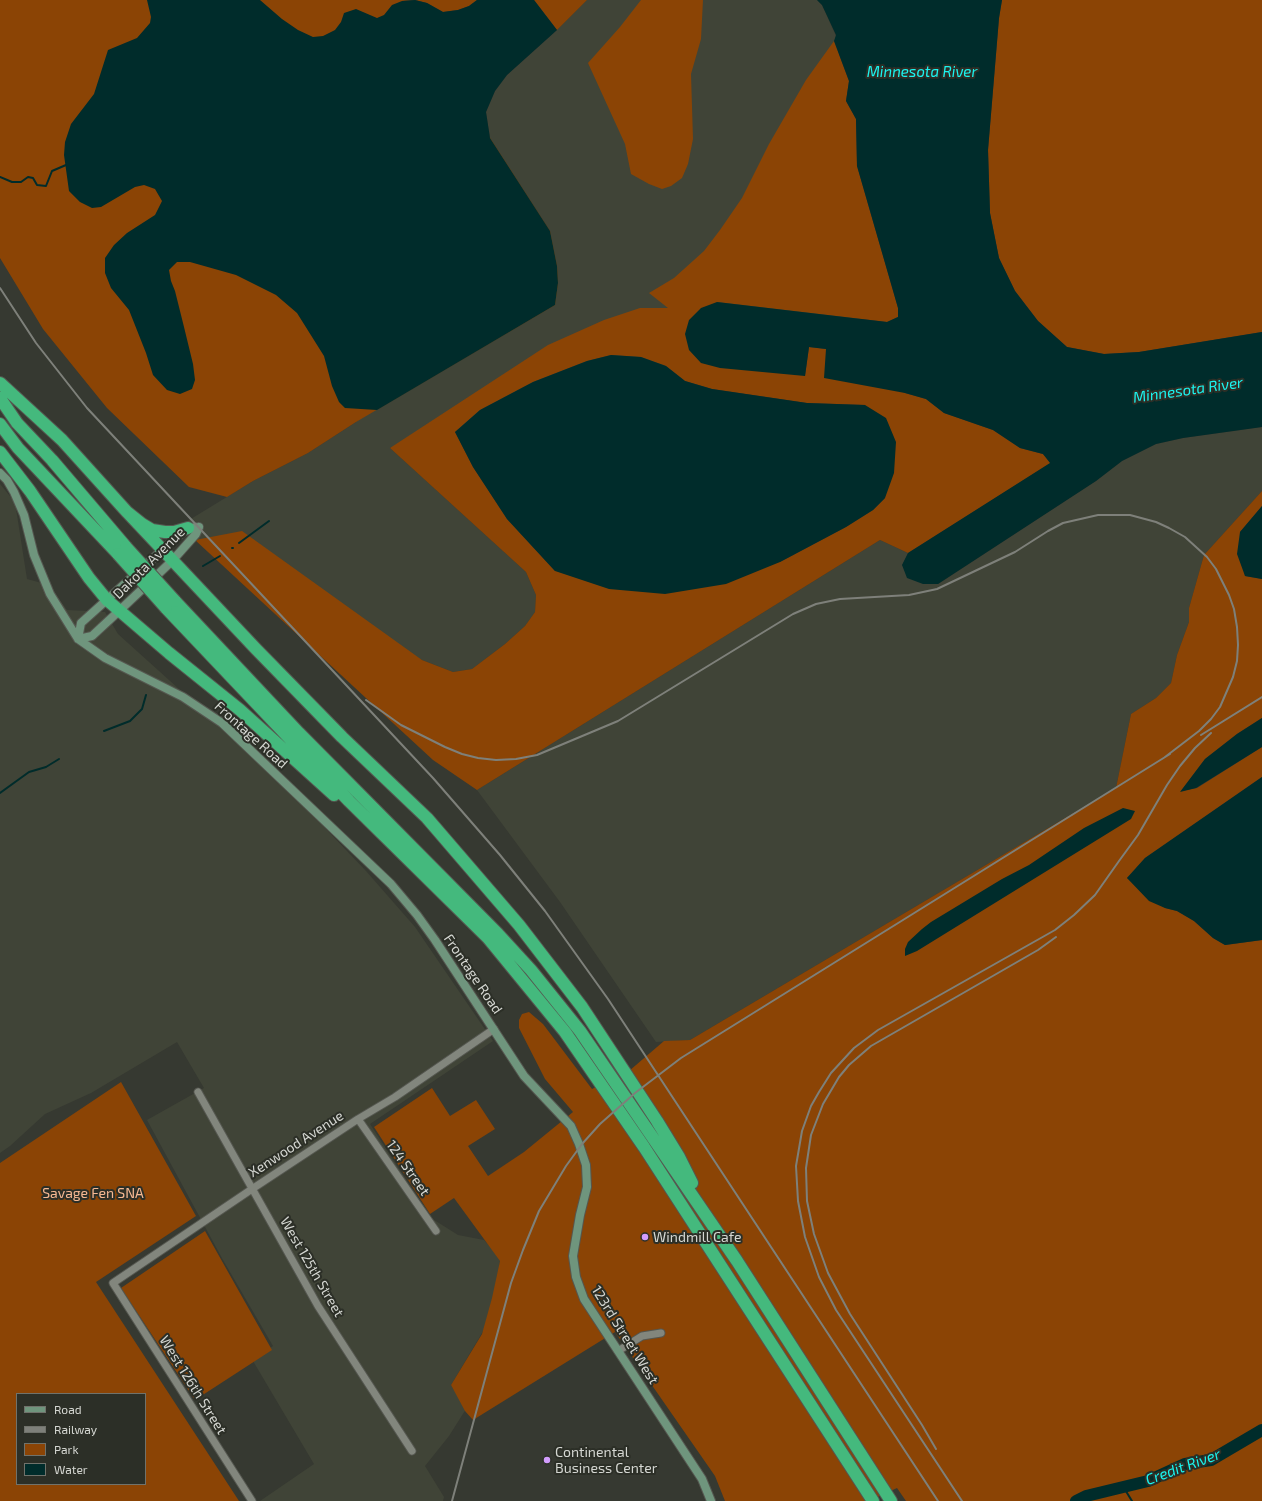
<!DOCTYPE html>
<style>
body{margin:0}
#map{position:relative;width:1262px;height:1501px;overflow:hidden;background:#363931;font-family:"Exo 2",sans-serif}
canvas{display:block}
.legend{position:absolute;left:16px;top:1393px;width:130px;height:92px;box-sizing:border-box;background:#2c2f27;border:1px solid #70726b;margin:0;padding:5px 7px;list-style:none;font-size:12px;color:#d5d7d2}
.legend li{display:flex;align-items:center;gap:8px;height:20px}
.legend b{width:20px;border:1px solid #70726b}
</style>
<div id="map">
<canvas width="1262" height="1501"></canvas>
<ul class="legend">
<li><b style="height:5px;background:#6f957d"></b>Road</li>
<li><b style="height:5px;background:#7e807a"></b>Railway</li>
<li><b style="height:11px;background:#8b4405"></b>Park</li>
<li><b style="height:11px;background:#002c2b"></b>Water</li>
</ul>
</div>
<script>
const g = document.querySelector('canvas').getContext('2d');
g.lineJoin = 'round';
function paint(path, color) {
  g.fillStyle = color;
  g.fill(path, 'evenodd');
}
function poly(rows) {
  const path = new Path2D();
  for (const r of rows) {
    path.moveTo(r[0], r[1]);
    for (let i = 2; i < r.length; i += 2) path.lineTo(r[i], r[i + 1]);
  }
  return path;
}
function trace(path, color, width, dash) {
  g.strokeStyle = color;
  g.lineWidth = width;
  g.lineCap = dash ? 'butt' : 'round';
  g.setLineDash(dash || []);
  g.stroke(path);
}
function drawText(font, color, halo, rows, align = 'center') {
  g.font = font + ' "Exo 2",sans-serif';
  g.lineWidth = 4;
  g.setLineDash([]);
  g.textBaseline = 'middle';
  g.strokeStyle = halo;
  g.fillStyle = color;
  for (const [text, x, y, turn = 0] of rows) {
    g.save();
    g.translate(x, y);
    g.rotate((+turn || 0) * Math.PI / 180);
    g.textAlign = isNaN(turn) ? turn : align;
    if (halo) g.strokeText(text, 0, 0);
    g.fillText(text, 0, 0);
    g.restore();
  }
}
const built = poly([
 [587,0,817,0,822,5,836,36,857,166,898,308,390,448,526,572,536,595,535,612,525,626,505,644,472,669,453,672,422,660,195,540,181,525,253,481,308,453,356,422,550,231,490,138,486,112,495,91,507,75,557,30],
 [1262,427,1262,491,1204,555,1189,608,1189,622,1177,655,1171,683,1156,698,1131,714,1116,788,690,1040,656,1042,560,902,477,790,880,540,908,553,902,565,938,584,1096,481,1122,461,1156,444,1183,438],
 [0,484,15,502,27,579,49,585,67,610,105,612,118,634,210,717,307,809,366,871,415,927,493,1041,370,1124,431,1218,458,1235,484,1240,500,1257,498,1301,482,1333,451,1385,466,1409,449,1436,425,1466,444,1497,443,1501,260,1501,314,1464,253,1361,273,1346,223,1260,147,1120,204,1088,177,1042,91,1093,45,1114,10,1146,0,1153]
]);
const green = poly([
 [0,0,477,0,469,6,458,10,443,12,427,3,415,0,402,1,550,231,557,266,558,283,555,305,356,422,308,453,253,481,227,497,189,487,107,408,43,329,0,258],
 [534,0,587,0,557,30],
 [641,0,703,0,701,39,691,74,693,139,688,164,682,178,671,186,662,189,649,184,631,174,625,144,588,63,620,27],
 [1002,0,1262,0,1262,332,1139,352,1104,354,1067,347,1038,321,1015,291,999,258,990,213,988,150,999,18],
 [834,41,849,81,846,101,856,119,857,166,898,308,898,317,887,322,717,302,805,376,809,347,826,349,905,393,926,399,944,413,993,430,1020,448,1043,454,1051,463,908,553,880,540,477,790,433,760,195,540,242,531,422,660,453,672,472,669,505,644,525,626,535,612,536,595,526,572,390,448,548,345,604,320,640,308,668,308,649,293,674,278,704,251,720,230,742,198,769,144,806,80],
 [611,355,641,357,666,366,685,381,712,389,807,403,865,405,885,498,873,510,846,527,780,562,555,571,507,519,473,467,455,432,480,410,533,382,587,361],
 [1262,491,1262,506,1240,532,1245,576,1262,579,1262,718,1237,734,1205,759,1181,791,1197,788,1262,747,1262,777,1145,858,1127,878,1165,908,1177,911,1194,921,1213,938,1225,945,1262,940,1262,1501,906,1501,897,1488,869,1501,725,1501,715,1476,615,1332,473,1420,465,1411,451,1385,482,1334,492,1298,500,1261,454,1198,430,1214,374,1127,432,1088,450,1116,476,1100,495,1129,468,1146,488,1176,524,1152,573,1112,545,1079,519,1028,519,1020,522,1014,529,1012,543,1024,592,1089,629,1071,664,1041,690,1040,1116,788,1131,714,1156,698,1171,683,1177,655,1189,622,1189,608,1204,555],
 [121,1082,196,1216,96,1282,239,1501,0,1501,0,1163],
 [17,1394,145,1394,145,1484,17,1484],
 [205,1231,272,1350,195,1400,121,1288]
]);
const water = poly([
 [147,0,260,0,282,19,298,30,313,37,323,36,335,30,341,22,344,13,356,9,377,18,384,15,392,5,402,1,415,0,427,3,443,12,458,10,469,6,477,0,534,0,557,30,507,75,495,91,486,112,490,138,550,231,557,266,558,283,555,305,377,410,345,408,339,402,332,386,324,356,297,313,276,295,236,275,190,262,177,262,169,270,171,281,175,291,184,327,193,364,195,380,192,389,180,394,167,390,153,375,146,353,129,310,111,288,105,273,105,258,114,245,127,233,155,215,162,201,155,189,144,185,135,187,101,207,92,208,80,202,69,191,64,155,65,142,71,124,94,94,108,50,137,38,150,23,151,17],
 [817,0,1002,0,999,18,988,150,990,213,999,258,1015,291,1038,321,1067,347,1104,354,1139,352,1262,332,1262,427,1183,438,1156,444,1122,461,1096,481,938,584,923,584,907,578,902,565,908,553,1050,463,1043,454,1020,448,993,430,944,413,926,399,905,393,824,378,826,349,809,347,805,376,720,368,701,363,689,350,685,334,689,320,701,308,717,302,887,322,898,317,898,308,857,166,856,119,846,101,849,81,834,41,836,35,822,5],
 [611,355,641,357,666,366,685,381,712,389,807,403,865,405,886,418,896,442,894,473,885,498,873,510,846,527,780,562,726,584,665,594,609,589,555,571,507,519,473,467,455,432,480,410,533,382,587,361],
 [1262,506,1262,579,1245,576,1237,554,1240,532],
 [1262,718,1262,747,1196,788,1180,792,1205,759,1237,734],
 [1262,777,1262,940,1225,945,1213,938,1194,921,1177,911,1165,908,1149,901,1127,878,1145,858],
 [1123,808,1135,811,1131,819,917,951,905,956,905,949,908,942,922,929,931,922,1002,879,1029,865,1084,828]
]);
const stream = poly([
 [0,177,12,182,21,182,28,177,33,178,37,185,46,186,52,171,66,165],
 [239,543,269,521],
 [232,548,233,548],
 [203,566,220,556],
 [104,731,130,721,142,709,146,695],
 [0,793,29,772,46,767,59,759],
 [1124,1488,1132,1501]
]);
const river = poly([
 [1076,1501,1086,1496,1148,1481,1185,1464,1211,1460,1262,1430]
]);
const street = poly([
 [198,1092,318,1306,412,1451],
 [358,1119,436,1231],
 [618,1351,642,1336,661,1333],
 [252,1501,113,1283,252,1189,358,1119,395,1097,494,1029]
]);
const secondary = poly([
 [0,473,7,480,14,492,24,515,34,555,50,594,78,639,105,658,183,697,222,723,391,884,417,915,435,940,524,1076,571,1126,579,1144,586,1165,587,1187,580,1215,573,1256,576,1277,584,1299,702,1479,711,1501],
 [199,527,196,534,172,561,119,611,92,636,78,639,81,623,178,536,188,528,199,527]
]);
const highway = poly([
 [0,383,62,440,127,512,142,524,152,530,165,532,174,532,188,528],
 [0,398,17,423,52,460,126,547],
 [0,424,18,448,118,554],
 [0,452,30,491,89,578,107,600,169,653,240,710,334,795],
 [127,512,256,649,342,737,427,818,519,925,582,1007,657,1121,679,1157,692,1183],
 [175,601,299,733,498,934,531,970,580,1031,737,1261,891,1501],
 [166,608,349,801,488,938,565,1032,644,1147,873,1501]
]);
const rail = poly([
 [0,288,36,343,87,408,433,778,500,855,545,911,608,999,938,1501],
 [366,700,401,725,445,747,462,754,478,758,496,760,516,759,537,755,618,721,793,614,816,604,840,599,909,595,937,589,1015,552,1048,531,1063,523,1098,515,1130,515,1156,522,1169,528,1185,537,1207,557,1216,569,1229,595,1234,609,1237,627,1238,645,1237,661,1233,677,1220,707,1211,719,1199,731,1165,757],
 [1201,735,1262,697],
 [936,1449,922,1425,850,1314,828,1273,814,1234,807,1201,806,1168,811,1135,823,1104,839,1077,849,1065,871,1046,1038,950,1056,937],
 [452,1501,511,1283,523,1250,539,1211,566,1166,582,1144,600,1124,635,1093,681,1058,1170,754],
 [962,1501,836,1310,819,1277,805,1237,798,1201,796,1166,802,1131,811,1106,819,1092,831,1073,854,1048,878,1030,1055,930,1074,915,1095,895,1119,861,1138,835,1167,785,1180,766,1195,748,1211,733]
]);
const highwayBridge = poly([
 [126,547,175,601],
 [118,554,166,608]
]);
const markers = [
 [645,1237,4,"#d29dfd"],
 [547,1460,4,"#d29dfd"]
];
const streetNames = [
 ["Dakota Avenue",149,563,-45],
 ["Frontage Road",251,735,42],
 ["Frontage Road",473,974,56],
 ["Xenwood Avenue",296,1144,-33],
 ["124 Street",408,1168,55],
 ["West 125th Street",312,1267,60],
 ["123rd Street West",625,1335,58],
 ["West 126th Street",193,1385,58]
];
const parkNames = [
 ["Savage Fen SNA",93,1193]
];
const poiNames = [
 ["Windmill Cafe",653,1237],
 ["Continental",555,1452],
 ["Business Center",555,1468]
];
const waterNames = [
 ["Minnesota River",922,72],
 ["Minnesota River",1188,390,-8],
 ["Credit River",1183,1467,-20]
];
paint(built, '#404437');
paint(green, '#8b4405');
paint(water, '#002c2b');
trace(stream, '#002c2b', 2);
trace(river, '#002c2b', 12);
trace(street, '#555750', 9);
trace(secondary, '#555750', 10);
trace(highway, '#555750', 14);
trace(street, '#82867d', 7);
trace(secondary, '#6f957d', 8);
trace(highway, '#44b97d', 12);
trace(rail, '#7e807a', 2);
trace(highwayBridge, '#555750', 14, []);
trace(highwayBridge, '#44b97d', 12);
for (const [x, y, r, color] of markers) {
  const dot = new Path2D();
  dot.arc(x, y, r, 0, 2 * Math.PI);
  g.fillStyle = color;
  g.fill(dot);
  trace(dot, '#2c2f27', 1.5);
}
drawText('14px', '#d5d7d2', '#2c2f27', streetNames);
drawText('14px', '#f7b992', '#2c2f27', parkNames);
drawText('14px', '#d5d7d2', '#2c2f27', poiNames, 'left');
drawText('italic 15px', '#1bf5f0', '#2c2f27', waterNames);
</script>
